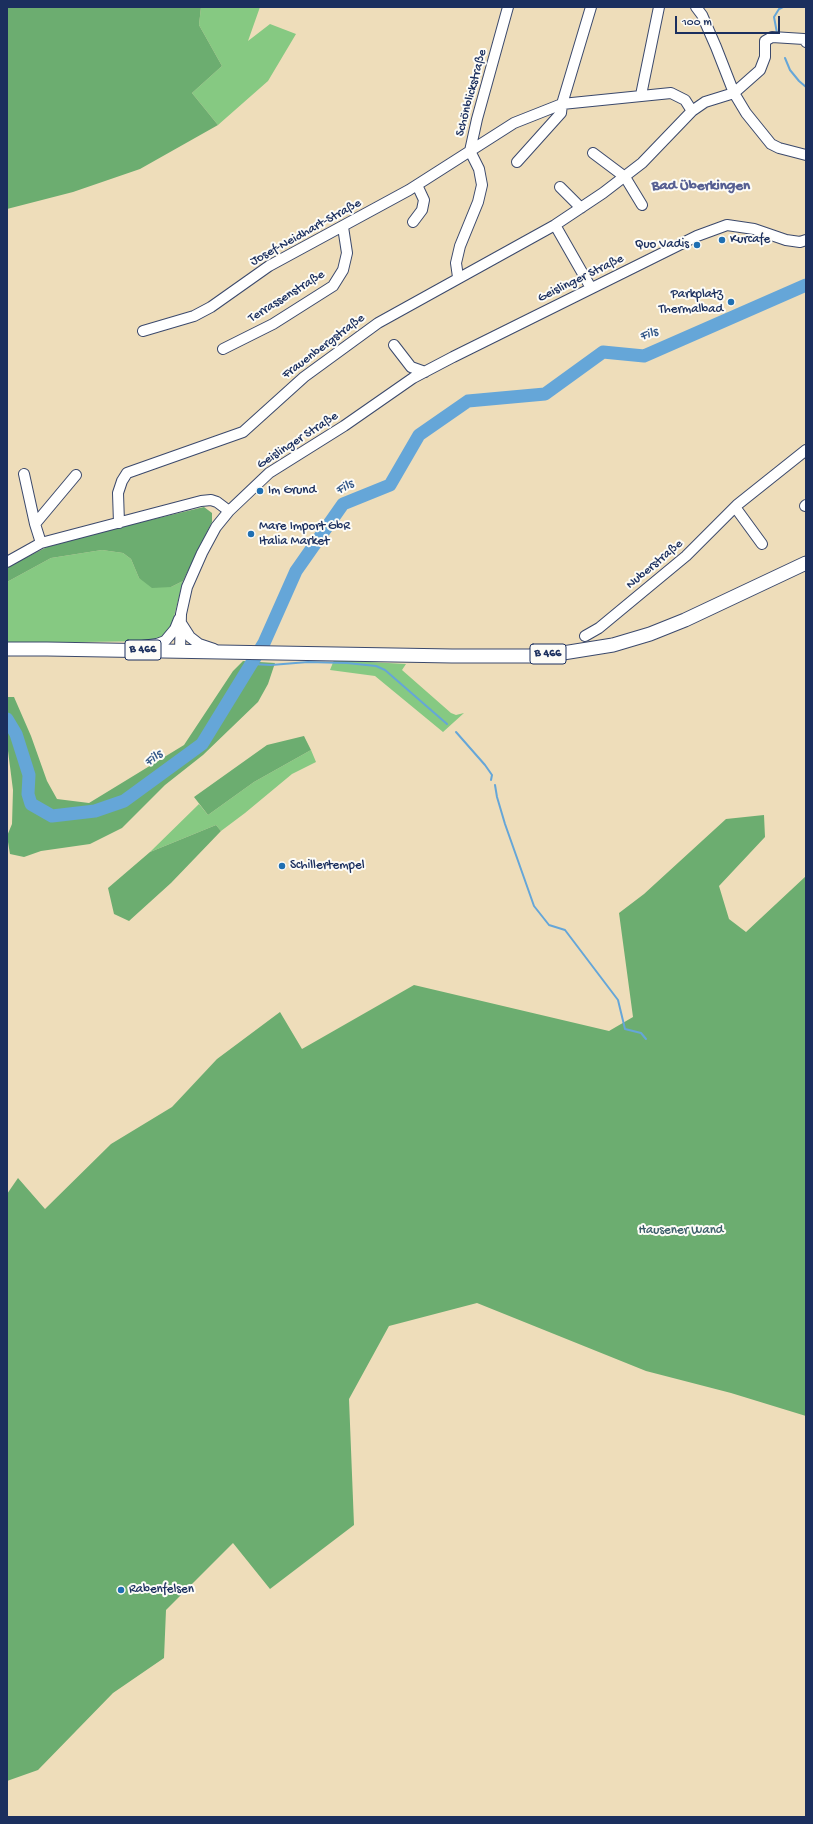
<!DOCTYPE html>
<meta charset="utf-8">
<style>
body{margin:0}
#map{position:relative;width:813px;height:1824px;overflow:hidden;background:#eeddba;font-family:"Gochi Hand",sans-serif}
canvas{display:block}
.frame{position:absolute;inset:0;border:8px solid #1b2f5e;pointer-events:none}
.scale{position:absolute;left:675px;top:16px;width:105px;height:18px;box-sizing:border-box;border:2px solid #1b2f5e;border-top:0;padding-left:5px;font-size:12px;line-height:14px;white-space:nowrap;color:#1b2f5e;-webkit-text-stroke:3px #fdfcf7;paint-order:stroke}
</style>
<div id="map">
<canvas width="813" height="1824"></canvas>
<div class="frame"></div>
<div class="scale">100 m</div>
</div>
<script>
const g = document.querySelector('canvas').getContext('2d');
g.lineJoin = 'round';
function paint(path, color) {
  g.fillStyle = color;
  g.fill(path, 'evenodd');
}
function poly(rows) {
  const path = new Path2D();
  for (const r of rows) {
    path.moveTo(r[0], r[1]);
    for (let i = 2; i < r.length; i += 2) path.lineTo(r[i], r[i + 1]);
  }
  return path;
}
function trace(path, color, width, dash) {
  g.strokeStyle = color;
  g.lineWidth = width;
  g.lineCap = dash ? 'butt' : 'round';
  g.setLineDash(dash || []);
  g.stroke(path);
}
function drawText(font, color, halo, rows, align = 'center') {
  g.font = font + ' "Gochi Hand",sans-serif';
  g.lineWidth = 4;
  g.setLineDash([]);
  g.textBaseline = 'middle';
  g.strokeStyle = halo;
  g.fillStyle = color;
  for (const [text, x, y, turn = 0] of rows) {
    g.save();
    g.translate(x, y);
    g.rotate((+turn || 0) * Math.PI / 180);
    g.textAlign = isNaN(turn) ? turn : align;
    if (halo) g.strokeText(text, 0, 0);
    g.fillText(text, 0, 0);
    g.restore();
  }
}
const green = poly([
 [201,7,260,7,248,41,270,24,296,34,268,81,218,125,192,93,222,66,199,25],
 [102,550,123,553,131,559,139,578,171,587,183,581,172,625,168,635,158,641,7,643,7,582,51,558],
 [334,660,406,664,402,670,451,713,456,715,464,713,443,732,375,676,330,670],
 [311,750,316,762,292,774,245,813,221,831,216,825,150,852,199,804,208,815,254,782]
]);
const forest = poly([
 [7,7,201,7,199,25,222,66,192,93,218,125,140,169,73,192,7,209],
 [204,507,212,513,212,522,183,581,171,587,152,588,139,578,131,559,123,553,102,550,51,558,7,582,7,567,47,547,121,527],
 [243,661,275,663,268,684,258,702,203,755,165,785,122,828,90,844,41,851,24,857,10,854,7,836,12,824,13,790,7,743,7,697,14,697,31,736,47,781,57,799,89,803,184,745,233,671],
 [304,736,311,750,254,782,208,815,194,797,267,745],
 [764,815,765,837,719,886,729,919,746,932,806,876,806,1416,731,1393,646,1371,477,1303,389,1326,349,1399,354,1525,270,1589,233,1543,166,1610,164,1658,113,1693,38,1770,7,1781,7,1194,18,1178,45,1209,111,1144,172,1107,217,1059,280,1012,302,1049,414,985,609,1031,633,1017,619,913,644,894,726,819],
 [216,825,221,831,171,883,129,921,114,914,108,888,150,852]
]);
const stream = poly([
 [777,33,774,17,779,9,783,7],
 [785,58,790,70,799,81,806,87],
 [252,664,271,665,308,662,347,663,376,666,385,670,447,724],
 [456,732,485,765,492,775,491,780],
 [495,785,497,797,505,824,534,906,549,925,565,930,618,1000,625,1029,641,1033,646,1039]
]);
const river = poly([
 [7,719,16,734,29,775,28,794,31,804,52,816,95,811,124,801,202,744,264,643,296,571,343,504,390,485,419,435,468,401,545,394,603,352,644,356,806,285]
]);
const minor = poly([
 [696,7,702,15,716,47,734,93,746,113,771,144,779,148,806,155],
 [641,95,659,7],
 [593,153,625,177,642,205],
 [517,162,561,113,562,104,591,7],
 [560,187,581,208],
 [413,222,422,210,424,200,417,185],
 [555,225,591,288],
 [458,277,456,263,460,246,478,202,482,185,479,169,470,151,477,119,508,7],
 [143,331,194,316,211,307,269,266,409,190,514,123,562,104,671,93,685,100,692,111],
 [394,345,411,367,425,372],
 [223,349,273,324,333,286,343,270,347,253,343,227],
 [24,474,35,524],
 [805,506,806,505],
 [735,507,762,544],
 [119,523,118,493,122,481,127,473,243,432,304,377,378,323,555,225,603,193,642,163,692,111,705,102,734,93,760,70,765,57,765,41,772,37,804,39,806,42],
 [41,543,35,524,76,475],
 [7,562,41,543,201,501,211,500,217,502,229,511],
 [181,623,190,637,199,644,214,649],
 [585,636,599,628,686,556,737,505,806,450],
 [142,646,157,644,165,641,175,629,179,619],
 [180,651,181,614,187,587,202,553,216,527,229,511,269,473,344,426,413,378,453,357,697,236,727,225,754,229,786,240,800,242,806,240]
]);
const major = poly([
 [7,649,47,649,452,656,529,656,563,653,613,645,650,634,685,620,806,563]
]);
const markers = [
 [722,240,4,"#1f6fb2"],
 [697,245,4,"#1f6fb2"],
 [731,302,4,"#1f6fb2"],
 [260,491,4,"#1f6fb2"],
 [251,534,4,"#1f6fb2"],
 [282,866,4,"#1f6fb2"],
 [121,1590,4,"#1f6fb2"]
];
const shields = [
 [143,650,36],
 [548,654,36]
];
const shieldNames = [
 ["B 466",143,650],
 ["B 466",548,654]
];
const streetNames = [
 ["Schönblickstraße",472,93,-75],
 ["Josef-Neidhart-Straße",306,233,-29],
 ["Geislinger Straße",581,279,-26],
 ["Terrassenstraße",287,297,-32],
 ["Frauenbergstraße",324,347,-37],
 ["Geislinger Straße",298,441,-33],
 ["Nuberstraße",655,565,-40]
];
const poiNames = [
 ["Kurcafe",730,240],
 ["Quo Vadis",689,245,"right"],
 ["Parkplatz",723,295,"right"],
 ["Thermalbad",723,310,"right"],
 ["Im Grund",268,491],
 ["Mare Import GbR",259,527],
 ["Italia Market",259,542],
 ["Schillertempel",290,866],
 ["Rabenfelsen",129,1590]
];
const parkNames = [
 ["Hausener Wand",681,1231]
];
const waterNames = [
 ["Fils",649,335,-19],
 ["Fils",345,488,-29],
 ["Fils",154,759,-36]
];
const quarterNames = [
 ["Bad Überkingen",701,187]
];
paint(green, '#86c982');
paint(forest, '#6cad70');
trace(stream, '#65a6d8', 2);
trace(river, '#65a6d8', 13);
trace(minor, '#3b496c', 12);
trace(major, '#3b496c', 15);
trace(minor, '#fff', 10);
trace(major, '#fff', 13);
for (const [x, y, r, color] of markers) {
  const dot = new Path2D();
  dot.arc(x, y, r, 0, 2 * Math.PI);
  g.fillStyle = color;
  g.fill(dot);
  trace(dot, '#fdfcf7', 1.5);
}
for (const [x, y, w] of shields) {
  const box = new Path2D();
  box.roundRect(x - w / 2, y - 10, w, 20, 3);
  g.fillStyle = '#fdfcf7';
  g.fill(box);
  trace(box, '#1b2f5e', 1);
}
drawText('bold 12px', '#1b2f5e', null, shieldNames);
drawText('13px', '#1b2f5e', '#fdfcf7', streetNames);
drawText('13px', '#1b2f5e', '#fdfcf7', poiNames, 'left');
drawText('13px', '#3b5d69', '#fdfcf7', parkNames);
drawText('italic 14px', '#355989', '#fdfcf7', waterNames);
drawText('bold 15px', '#575f92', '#fdfcf7', quarterNames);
</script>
